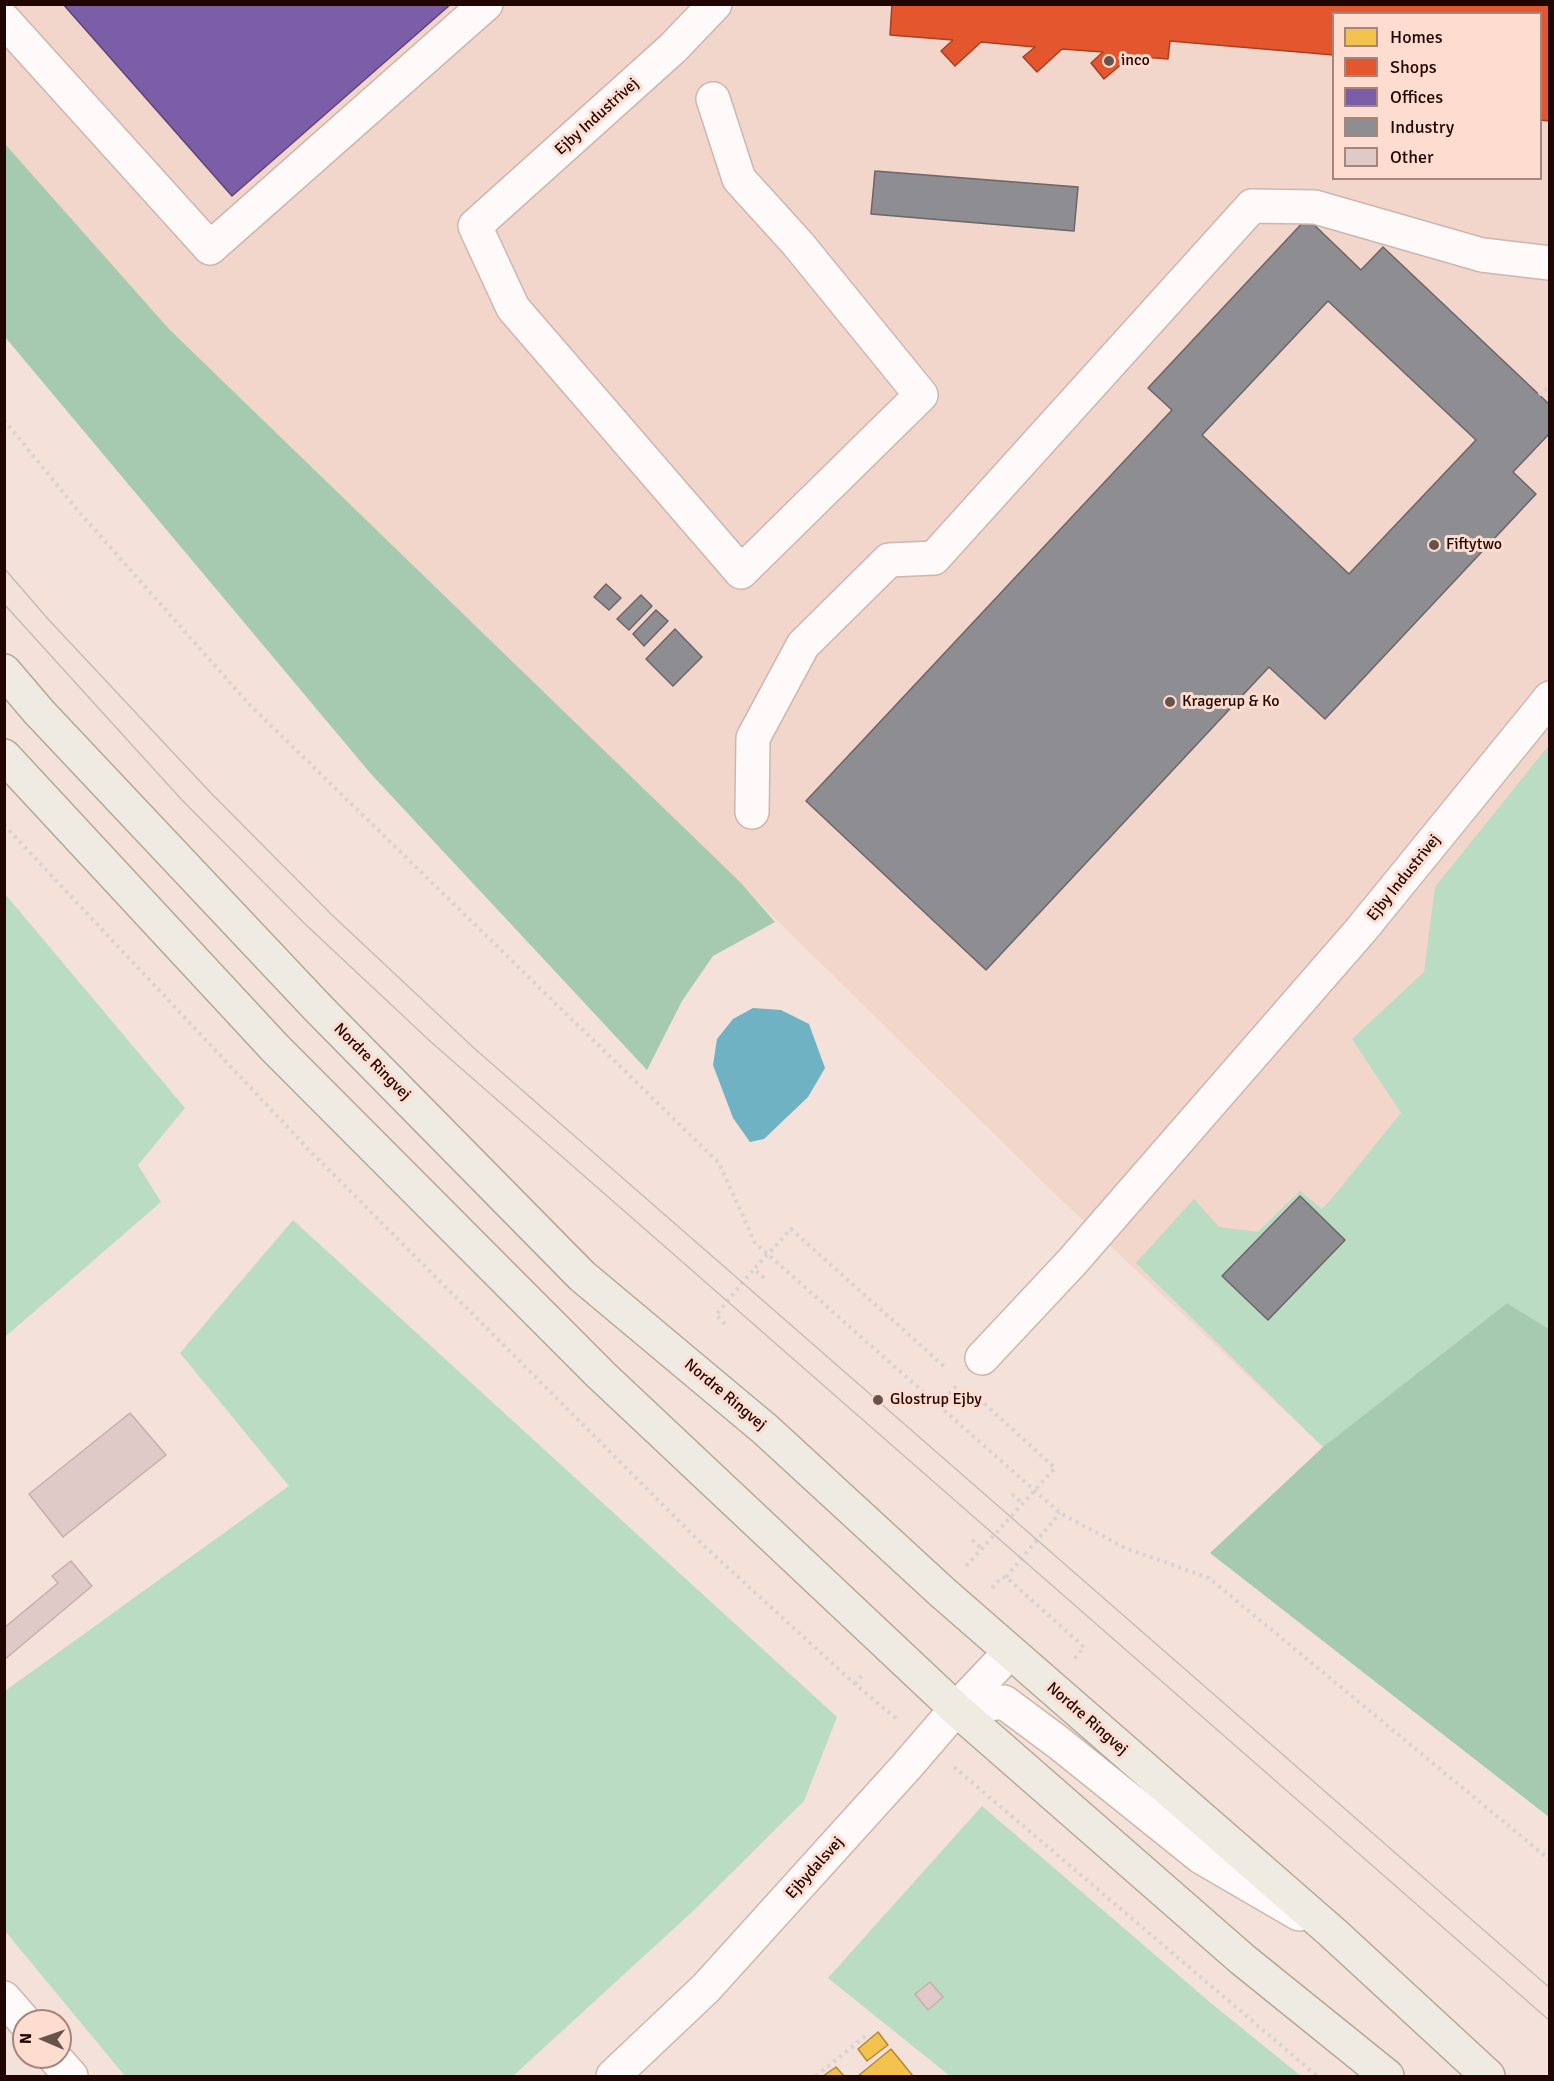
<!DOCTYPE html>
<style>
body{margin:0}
#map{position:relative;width:1554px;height:2081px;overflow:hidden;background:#f4e1da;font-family:Signika,sans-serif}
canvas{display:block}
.frame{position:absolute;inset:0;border:6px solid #200500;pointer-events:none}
.legend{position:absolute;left:1332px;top:12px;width:210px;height:168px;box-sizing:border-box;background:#fedcd0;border:2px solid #a5867d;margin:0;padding:8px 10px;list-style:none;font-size:18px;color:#200500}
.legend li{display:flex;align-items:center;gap:12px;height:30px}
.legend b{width:30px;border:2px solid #a5867d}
.north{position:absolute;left:12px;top:2009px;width:60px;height:60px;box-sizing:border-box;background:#fedcd0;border:2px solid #a5867d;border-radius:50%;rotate:272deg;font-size:16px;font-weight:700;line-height:24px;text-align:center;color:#200500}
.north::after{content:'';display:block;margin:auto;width:21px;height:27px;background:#6a524c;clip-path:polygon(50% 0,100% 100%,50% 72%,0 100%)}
</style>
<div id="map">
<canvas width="1554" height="2081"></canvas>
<div class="frame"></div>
<ul class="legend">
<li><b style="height:16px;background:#f2c14e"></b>Homes</li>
<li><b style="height:16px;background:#e4572e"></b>Shops</li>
<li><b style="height:16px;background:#7b5ea7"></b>Offices</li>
<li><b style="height:16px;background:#8d8d92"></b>Industry</li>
<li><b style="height:16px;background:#e0cac7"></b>Other</li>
</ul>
<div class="north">N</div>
</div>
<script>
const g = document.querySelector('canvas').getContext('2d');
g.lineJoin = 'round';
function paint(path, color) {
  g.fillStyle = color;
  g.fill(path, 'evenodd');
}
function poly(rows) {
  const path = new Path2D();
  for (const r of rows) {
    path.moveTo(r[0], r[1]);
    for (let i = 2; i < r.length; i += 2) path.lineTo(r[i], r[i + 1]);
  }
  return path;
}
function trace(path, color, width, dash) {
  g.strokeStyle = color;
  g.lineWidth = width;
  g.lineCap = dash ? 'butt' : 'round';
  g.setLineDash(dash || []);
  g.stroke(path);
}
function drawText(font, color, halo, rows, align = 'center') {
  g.font = font + ' Signika,sans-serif';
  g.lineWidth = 6;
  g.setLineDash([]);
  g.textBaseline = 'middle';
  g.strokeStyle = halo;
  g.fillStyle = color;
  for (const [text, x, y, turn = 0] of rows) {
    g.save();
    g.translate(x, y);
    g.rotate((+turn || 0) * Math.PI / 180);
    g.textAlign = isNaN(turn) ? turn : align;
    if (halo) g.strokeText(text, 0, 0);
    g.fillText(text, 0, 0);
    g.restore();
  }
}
const built = poly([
 [4,5,1549,5,1549,1329,1507,1303,1323,1447,1049,1188,643,788,169,329,5,144],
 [1334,14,1540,14,1540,178,1334,178]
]);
const green = poly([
 [1549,745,1549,1329,1507,1303,1323,1447,1136,1263,1194,1199,1219,1227,1258,1232,1300,1191,1322,1209,1333,1197,1401,1113,1352,1039,1424,972,1435,887],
 [5,894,185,1108,138,1165,161,1202,5,1337],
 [293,1220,837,1717,804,1801,692,1912,513,2076,125,2076,5,1931,5,1691,289,1486,180,1353],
 [982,1806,1212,2004,1301,2076,950,2076,828,1978]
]);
const forest = poly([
 [5,144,169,329,740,882,775,922,713,956,682,1001,647,1070,371,774,5,337],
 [1507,1303,1549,1329,1549,1817,1210,1553,1323,1447]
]);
const water = poly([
 [753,1008,781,1010,809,1024,825,1068,808,1097,764,1139,750,1142,733,1118,713,1065,717,1039,733,1019]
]);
const homes = poly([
 [878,2032,888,2045,867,2061,858,2049,878,2032],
 [891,2049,913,2076,858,2076,891,2049],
 [836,2067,844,2076,823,2076,836,2067]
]);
const shops = poly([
 [892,4,1550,4,1550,121,1540,120,1540,14,1334,14,1334,55,1170,41,1168,59,1131,56,1104,79,1091,63,1103,52,1062,49,1037,72,1023,57,1035,47,981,42,955,66,941,51,953,40,890,35,892,4]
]);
const offices = poly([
 [63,4,451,4,232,196,63,4]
]);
const industry = poly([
 [875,171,1078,187,1074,231,871,214,875,171],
 [1307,218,1361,270,1383,247,1550,405,1550,433,1513,472,1536,494,1325,719,1269,667,986,970,806,801,1172,410,1148,388,1307,218],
 [1328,301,1476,440,1349,574,1202,435,1328,301],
 [606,584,621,598,609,610,594,597,606,584],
 [641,595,652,606,629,630,617,619,641,595],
 [656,610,668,621,644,646,633,634,656,610],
 [675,629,702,657,673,686,646,659,675,629],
 [1300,1196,1345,1240,1268,1320,1222,1276,1300,1196]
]);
const building = poly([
 [130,1413,166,1455,63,1537,29,1494,130,1413],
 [71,1561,92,1586,4,1660,4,1628,58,1583,52,1576,71,1561],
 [930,1982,943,1997,928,2010,915,1994,930,1982]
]);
const path = poly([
 [1539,395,1550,385],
 [4,420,80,513,248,703,719,1163,755,1243,1060,1513,1125,1548,1209,1578,1550,1860],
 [4,825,310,1151,703,1545,855,1684,898,1720],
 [764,1278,754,1269,791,1229,946,1368],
 [725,1324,716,1315,754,1269],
 [939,1405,957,1385],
 [1012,1494,1023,1504],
 [972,1540,982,1549],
 [966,1566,1055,1468,976,1396],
 [1006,1577,1060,1513],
 [992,1588,1001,1578,1006,1577,1084,1647,1074,1659],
 [855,1684,864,1673],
 [954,1767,1317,2076],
 [816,2076,868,2034]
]);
const minor = poly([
 [4,20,210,248,486,4],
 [713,99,739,179,798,244,921,395,741,572,513,308,475,226,673,48,715,4],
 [752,812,753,738,803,645,889,560,934,558,1252,206,1315,207,1482,255,1550,263],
 [982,1358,1072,1262,1361,930,1550,698],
 [956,1709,1004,1702,1059,1743,1201,1857,1299,1914],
 [4,1998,24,2021],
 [54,2057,71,2076],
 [613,2076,706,1988,906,1767,956,1709,1010,1652]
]);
const major = poly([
 [4,671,39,712,318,1008,582,1276,766,1430,942,1592,1333,1933,1488,2076],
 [4,756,275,1048,601,1375,956,1709,1242,1959,1387,2076]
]);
const tram = poly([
 [4,568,48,619,210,792,332,915,475,1049,1550,1988],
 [4,604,181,799,304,923,431,1042,1550,2021]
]);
const markers = [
 [1109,61,6,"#6a524c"],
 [1434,545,6,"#6a524c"],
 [1170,702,6,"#6a524c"],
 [878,1400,6,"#6a524c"]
];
const poiNames = [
 ["inco",1121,61],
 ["Fiftytwo",1446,545],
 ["Kragerup & Ko",1182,702],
 ["Glostrup Ejby",890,1400]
];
const streetNames = [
 ["Ejby Industrivej",597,117,-42],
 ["Ejby Industrivej",1404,878,-51],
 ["Nordre Ringvej",372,1062,45],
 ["Nordre Ringvej",725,1395,40],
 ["Nordre Ringvej",1087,1719,41],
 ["Ejbydalsvej",815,1868,-48]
];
paint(built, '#f2d5cb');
paint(green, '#b9dcc2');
paint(forest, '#a5cab0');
paint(water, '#6eb2c4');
paint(homes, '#f2c14e');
trace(homes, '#b38937', 1.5);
paint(shops, '#e4572e');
trace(shops, '#a93e20', 1.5);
paint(offices, '#7b5ea7');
trace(offices, '#604375', 1.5);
paint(industry, '#8d8d92');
trace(industry, '#6c6466', 1.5);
paint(building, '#e0cac7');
trace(building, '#c7aeac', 1.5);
trace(minor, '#ceb6ae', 36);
trace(major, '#b4a796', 36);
trace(path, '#d9d2d0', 4, [3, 4.5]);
trace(minor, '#fdfaf9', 33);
trace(major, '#efeae2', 33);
trace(tram, '#c3bcbb', 1.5);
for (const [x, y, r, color] of markers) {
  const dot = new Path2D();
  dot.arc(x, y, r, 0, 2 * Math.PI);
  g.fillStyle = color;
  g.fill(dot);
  trace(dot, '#fedcd0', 2);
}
drawText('16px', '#200500', '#fedcd0', poiNames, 'left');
drawText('16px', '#200500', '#fedcd0', streetNames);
</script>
